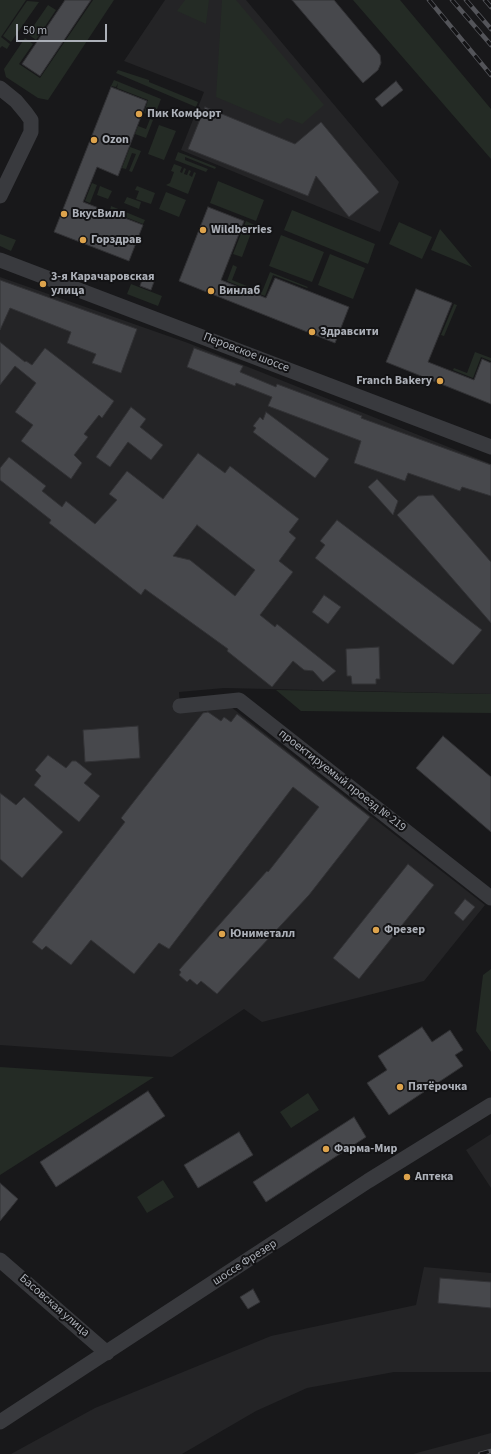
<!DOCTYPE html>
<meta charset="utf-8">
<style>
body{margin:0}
#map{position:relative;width:491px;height:1454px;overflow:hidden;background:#18181a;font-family:"Source Sans 3",sans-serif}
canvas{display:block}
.scale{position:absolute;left:16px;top:24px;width:91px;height:18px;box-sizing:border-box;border:2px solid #acb0b8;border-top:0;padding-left:5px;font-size:12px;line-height:14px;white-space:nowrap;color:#acb0b8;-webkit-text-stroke:3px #131315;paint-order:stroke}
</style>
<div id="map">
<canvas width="491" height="1454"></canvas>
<div class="scale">50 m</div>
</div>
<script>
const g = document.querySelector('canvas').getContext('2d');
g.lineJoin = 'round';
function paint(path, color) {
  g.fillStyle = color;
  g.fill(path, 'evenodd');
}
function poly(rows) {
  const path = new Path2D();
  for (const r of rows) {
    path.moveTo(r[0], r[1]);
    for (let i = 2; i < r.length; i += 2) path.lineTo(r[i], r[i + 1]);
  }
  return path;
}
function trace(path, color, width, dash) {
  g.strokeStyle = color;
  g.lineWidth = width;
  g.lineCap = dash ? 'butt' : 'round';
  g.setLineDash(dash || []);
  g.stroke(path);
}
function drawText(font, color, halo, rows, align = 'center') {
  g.font = font + ' "Source Sans 3",sans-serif';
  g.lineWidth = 4;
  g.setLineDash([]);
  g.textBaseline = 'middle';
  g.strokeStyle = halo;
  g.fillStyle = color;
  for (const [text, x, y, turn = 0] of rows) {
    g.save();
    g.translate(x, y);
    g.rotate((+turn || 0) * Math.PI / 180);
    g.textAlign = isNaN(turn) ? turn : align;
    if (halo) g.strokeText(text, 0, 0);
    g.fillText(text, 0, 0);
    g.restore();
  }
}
const built = poly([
 [165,0,246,0,399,182,380,232,181,150,204,92,124,61],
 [0,277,188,343,491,464,491,694,224,688,179,692,180,706,231,707,485,905,424,981,262,1022,244,1009,172,1057,0,1045],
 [491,1134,491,1188,466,1150],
 [424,1267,491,1273,491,1372,394,1372,307,1388,256,1411,182,1454,11,1454,95,1408,271,1336,416,1305],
 [491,1433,491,1454,413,1454]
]);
const green = poly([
 [0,0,26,0,1,37,10,44,7,49,2,46,0,48],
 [93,0,114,0,48,100,38,98,6,77,4,69,25,38,33,44,19,64,40,78],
 [185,0,209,0,206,24,177,11],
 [222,0,236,0,324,105,302,124,287,118,280,124,216,97],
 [353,0,400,0,491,109,491,159],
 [27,1,39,2,11,42,3,36],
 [48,5,56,10,36,40,28,34],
 [118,70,149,80,149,82,198,102,196,107,116,73],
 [114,80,161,99,154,117,151,116,153,110,150,109,147,114,144,113,148,100,117,88,118,83,116,87,111,86],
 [150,119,153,120,146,138,135,134,138,126,146,129],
 [159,125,176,131,164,160,148,154],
 [130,147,141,151,132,172,129,171,136,154,132,153,126,169,122,168],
 [178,152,186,155,216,167,215,169,185,157,185,160,208,169,206,172,175,160],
 [174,164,182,167,180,172,182,173,184,168,186,169,184,174,187,175,189,170,191,171,189,175,192,177,194,172,196,173,188,194,166,185,170,183,174,172,171,171],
 [218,181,264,200,256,221,210,203],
 [92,183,97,185,90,203,85,201],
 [100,186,112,191,108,199,97,195],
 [137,186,155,193,151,204,136,199,139,191,135,190],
 [166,192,186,200,179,217,159,209],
 [127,197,141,202,139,209,124,203],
 [111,206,145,220,143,224,110,211],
 [292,210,375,244,368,264,284,230],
 [246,221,254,225,242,257,233,254],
 [399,222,432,237,422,259,389,244],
 [440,229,472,267,431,250],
 [0,234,16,240,11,251,0,246],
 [281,235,324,252,312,282,269,266],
 [330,254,365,268,353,299,318,285],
 [233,265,237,267,232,280,262,292,270,272,308,287,307,288,273,275,265,296,227,281],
 [131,284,162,296,158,306,127,294],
 [454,304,457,305,444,336,441,335],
 [475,352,491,358,491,361,481,357,473,378,453,370,454,368,467,373],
 [276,690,491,694,491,713,301,711],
 [491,969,491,1052,476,1031,483,975],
 [0,1067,154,1077,0,1175],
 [308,1093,319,1110,291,1128,280,1112],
 [163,1180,174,1197,147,1213,137,1197]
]);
const building = poly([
 [65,0,91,0,40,76,22,64,65,0],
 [292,0,334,0,380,55,381,63,378,70,363,83,292,0],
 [396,81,403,90,382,107,375,99,396,81],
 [111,87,147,101,118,176,97,167,83,202,143,225,129,261,54,232,111,87],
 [205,107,295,144,321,122,379,192,349,217,316,176,308,196,188,149,205,107],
 [208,207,244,221,221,280,266,298,275,278,349,307,335,343,179,281,208,207],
 [144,274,155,279,151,290,140,286,144,274],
 [0,280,137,329,121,373,92,363,96,354,67,343,71,332,10,308,0,330,0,280],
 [416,289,452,303,428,362,474,380,482,359,491,363,491,404,386,362,416,289],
 [0,342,25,362,26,361,32,365,45,348,114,401,102,418,99,415,84,434,88,437,74,455,82,463,71,479,21,441,33,425,15,412,36,383,15,366,0,385,0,342],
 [194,348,243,366,240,372,276,387,277,384,362,416,361,418,491,465,491,496,462,487,460,491,408,473,405,481,354,463,361,441,268,406,272,397,236,383,235,386,187,367,194,348],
 [131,407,146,419,140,427,163,445,151,460,128,442,110,467,96,457,131,407],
 [266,412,329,459,315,478,253,432,256,428,253,426,260,417,263,420,266,412],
 [198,453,225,473,230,466,299,519,289,532,296,538,279,561,293,572,260,615,275,627,277,624,336,671,323,682,313,671,304,670,293,661,272,687,227,651,228,649,145,589,141,595,49,523,51,520,0,480,0,468,9,457,46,486,42,491,62,507,66,501,95,524,117,500,109,494,127,471,163,499,198,453],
 [197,525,255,570,235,596,190,560,173,556,197,525],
 [377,479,398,501,393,515,368,487,377,479],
 [433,495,491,562,491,623,397,515,418,496,433,495],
 [337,520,482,630,453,665,315,558,325,545,320,541,337,520],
 [324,595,341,607,328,624,312,612,324,595],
 [379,647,380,679,376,679,376,684,352,684,351,676,347,676,346,649,379,647],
 [208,712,221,721,224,717,231,722,237,714,370,817,309,895,217,994,201,981,197,985,190,979,187,982,179,975,181,972,179,970,267,871,268,872,319,807,293,787,169,949,159,943,134,974,91,940,71,965,46,946,42,950,32,942,125,822,121,818,203,713,208,712],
 [138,726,140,758,85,762,83,730,138,726],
 [443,736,491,777,491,832,416,768,443,736],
 [48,755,66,768,72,761,76,761,92,774,84,783,100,796,79,822,34,785,41,776,35,770,48,755],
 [0,793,16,805,24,797,63,832,22,878,0,859,0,793],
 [408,864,434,885,359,979,333,958,408,864],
 [465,899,475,907,463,921,454,913,465,899],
 [422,1027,432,1042,450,1030,463,1050,455,1055,463,1066,389,1115,367,1083,387,1070,378,1056,422,1027],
 [148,1091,165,1116,56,1187,40,1162,148,1091],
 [354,1117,366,1137,266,1202,253,1182,354,1117],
 [239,1132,253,1155,198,1188,184,1165,239,1132],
 [0,1183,18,1199,0,1221,0,1183],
 [440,1278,491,1282,491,1308,438,1303,440,1278],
 [253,1289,260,1302,248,1309,240,1297,253,1289]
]);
const minor = poly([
 [0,88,16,101,26,113,31,120,31,132,0,196],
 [0,260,491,447],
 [180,706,239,700,491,898],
 [0,1260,107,1353],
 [0,1422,368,1181,491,1105]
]);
const rail = poly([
 [429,0,491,75],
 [452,0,491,45],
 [466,0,491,29],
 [485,0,491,7],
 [480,1454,491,1451]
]);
const markers = [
 [139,114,4,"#dda34c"],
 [94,140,4,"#dda34c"],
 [64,214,4,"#dda34c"],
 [203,230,4,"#dda34c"],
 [83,240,4,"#dda34c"],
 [43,284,4,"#dda34c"],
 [211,291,4,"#dda34c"],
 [312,332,4,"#dda34c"],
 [440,381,4,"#dda34c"],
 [376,930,4,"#dda34c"],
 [222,934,4,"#dda34c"],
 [400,1087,4,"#dda34c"],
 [326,1149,4,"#dda34c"],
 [407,1177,4,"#dda34c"]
];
const poiNames = [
 ["Пик Комфорт",147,114],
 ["Ozon",102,140],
 ["ВкусВилл",72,214],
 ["Wildberries",211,230],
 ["Горздрав",91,240],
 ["3-я Карачаровская",51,277],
 ["улица",51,291],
 ["Винлаб",219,291],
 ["Здравсити",320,332],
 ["Franch Bakery",432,381,"right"],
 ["Фрезер",384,930],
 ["Юниметалл",230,934],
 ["Пятёрочка",408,1087],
 ["Фарма-Мир",334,1149],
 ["Аптека",415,1177]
];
const streetNames = [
 ["Перовское шоссе",246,353,21],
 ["проектируемый проезд № 219",342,781,38],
 ["шоссе Фрезер",245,1263,-33],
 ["Басовская улица",54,1306,41]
];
paint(built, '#242426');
paint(green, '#242b25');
paint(building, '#47484c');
trace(building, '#323235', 1);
trace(minor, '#393a3e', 15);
trace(rail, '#535459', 4.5);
trace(rail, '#131315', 3, [9]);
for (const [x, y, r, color] of markers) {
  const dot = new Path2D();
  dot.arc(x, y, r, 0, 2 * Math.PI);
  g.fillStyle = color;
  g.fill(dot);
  trace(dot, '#131315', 1.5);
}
drawText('bold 12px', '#acb0b8', '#131315', poiNames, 'left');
drawText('12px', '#acb0b8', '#131315', streetNames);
</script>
